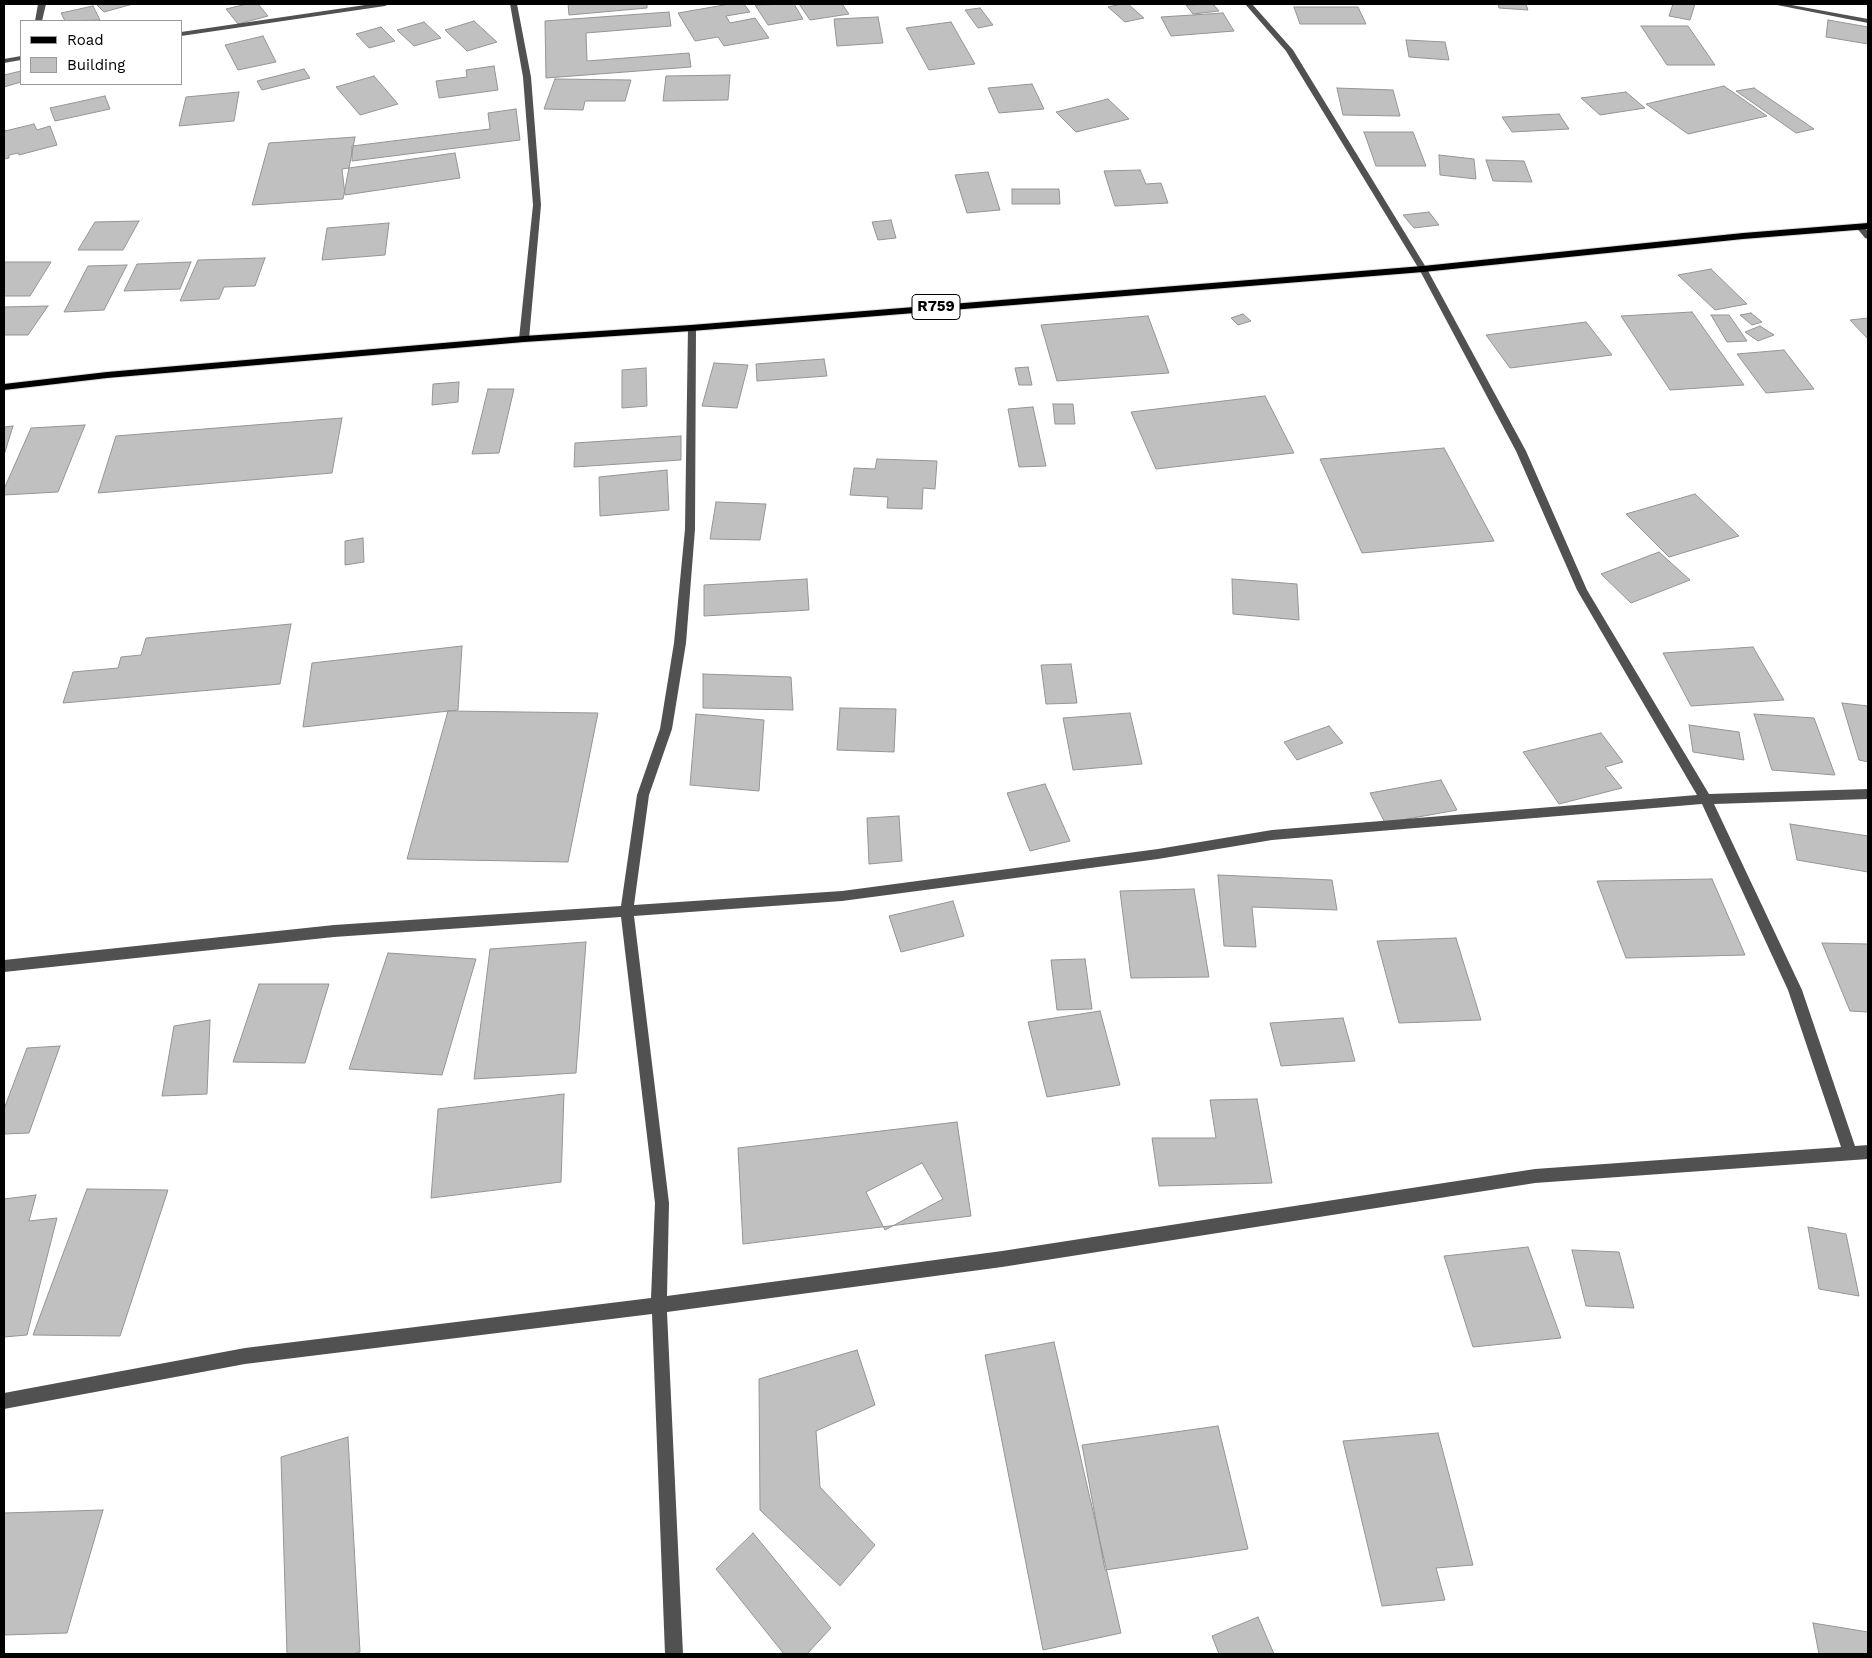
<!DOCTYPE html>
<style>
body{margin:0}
#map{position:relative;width:1872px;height:1658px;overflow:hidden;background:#fff;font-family:"Work Sans",sans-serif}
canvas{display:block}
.frame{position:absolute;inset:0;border:5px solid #000;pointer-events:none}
.legend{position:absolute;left:20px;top:20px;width:162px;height:65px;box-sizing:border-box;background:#fff;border:1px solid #999;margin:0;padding:6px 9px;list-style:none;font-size:15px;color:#000}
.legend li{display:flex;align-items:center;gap:10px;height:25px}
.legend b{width:25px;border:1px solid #999}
</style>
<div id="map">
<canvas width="1872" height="1658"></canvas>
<div class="frame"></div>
<ul class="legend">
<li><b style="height:6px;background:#000"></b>Road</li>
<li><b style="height:14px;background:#c0c0c0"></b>Building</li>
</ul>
</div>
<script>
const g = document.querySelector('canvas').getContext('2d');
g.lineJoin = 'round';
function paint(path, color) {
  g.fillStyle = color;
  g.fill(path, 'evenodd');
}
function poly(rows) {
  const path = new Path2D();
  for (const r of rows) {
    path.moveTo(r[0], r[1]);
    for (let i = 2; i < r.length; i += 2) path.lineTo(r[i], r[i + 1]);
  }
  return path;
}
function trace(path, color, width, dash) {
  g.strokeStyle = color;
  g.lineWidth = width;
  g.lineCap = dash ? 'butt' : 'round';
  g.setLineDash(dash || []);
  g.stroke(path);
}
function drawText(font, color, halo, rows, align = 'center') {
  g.font = font + ' "Work Sans",sans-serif';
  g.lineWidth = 4;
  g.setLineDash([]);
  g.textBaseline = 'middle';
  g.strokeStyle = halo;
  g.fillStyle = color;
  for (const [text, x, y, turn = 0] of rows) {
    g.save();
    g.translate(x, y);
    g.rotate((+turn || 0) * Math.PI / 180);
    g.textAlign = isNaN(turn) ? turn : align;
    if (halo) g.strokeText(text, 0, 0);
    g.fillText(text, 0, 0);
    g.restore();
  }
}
const building = poly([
 [96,4,133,4,104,12,96,4],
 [247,4,258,4,268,16,238,24,226,9,247,4],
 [568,4,647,4,647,8,569,15,568,4],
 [730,4,744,4,750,12,726,16,730,23,755,18,769,38,724,46,718,37,695,41,678,13,730,4],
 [794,4,803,19,768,25,755,5,794,4],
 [799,4,842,4,849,14,810,20,799,4],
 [1122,4,1128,4,1144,18,1125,22,1108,7,1122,4],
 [1213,4,1219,11,1193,14,1186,5,1213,4],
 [1498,4,1526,4,1528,10,1499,8,1498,4],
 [1673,4,1695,4,1690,20,1669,16,1673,4],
 [93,6,100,20,65,21,61,13,93,6],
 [1294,7,1358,7,1366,24,1300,24,1294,7],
 [980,8,993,25,978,28,965,10,980,8],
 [669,12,671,26,586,33,587,61,689,53,691,67,546,78,545,21,669,12],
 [1223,13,1234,31,1171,36,1161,17,1223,13],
 [878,17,883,43,837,46,834,19,878,17],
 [1828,20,1868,27,1868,44,1826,37,1828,20],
 [474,21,497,42,467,51,445,30,474,21],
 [424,22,441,38,414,46,397,30,424,22],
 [951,22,975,64,929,70,906,28,951,22],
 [1641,26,1688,26,1715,65,1667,65,1641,26],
 [381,27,395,41,369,48,356,34,381,27],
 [263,36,276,62,238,70,225,45,263,36],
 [1406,40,1445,42,1449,60,1409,57,1406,40],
 [494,66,498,90,439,98,436,81,467,77,466,70,494,66],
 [304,69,310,78,262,90,257,81,304,69],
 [21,71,21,82,4,87,4,75,21,71],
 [730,75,728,100,663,101,666,76,730,75],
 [374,76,398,104,360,115,336,87,374,76],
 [555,79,631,80,625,101,585,101,583,110,544,109,555,79],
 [1032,84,1044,109,999,113,988,88,1032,84],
 [1724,86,1767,116,1688,134,1646,104,1724,86],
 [1337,88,1393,90,1400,116,1343,115,1337,88],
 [1754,88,1814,129,1796,133,1736,91,1754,88],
 [239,92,234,121,179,126,186,97,239,92],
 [1626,92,1645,108,1600,115,1581,98,1626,92],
 [105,96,110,109,55,121,50,108,105,96],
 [1108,99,1129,119,1076,132,1056,112,1108,99],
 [516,109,520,140,352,161,352,146,490,129,488,113,516,109],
 [1559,114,1569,129,1512,132,1502,117,1559,114],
 [34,124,37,130,50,126,57,145,19,155,18,153,9,155,9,158,4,159,4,126,5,131,34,124],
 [1364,132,1413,132,1426,166,1376,166,1364,132],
 [355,137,343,199,252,205,269,143,355,137],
 [455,153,460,178,345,195,342,169,455,153],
 [1439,155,1474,159,1476,179,1440,175,1439,155],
 [1486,160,1524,161,1532,182,1493,181,1486,160],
 [1140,170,1146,184,1161,183,1168,203,1115,206,1104,171,1140,170],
 [988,172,1000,210,967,213,955,175,988,172],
 [1012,189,1059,189,1060,204,1012,204,1012,189],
 [1429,212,1439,225,1414,228,1403,215,1429,212],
 [891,220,896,238,878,240,872,222,891,220],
 [139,221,123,250,78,250,95,222,139,221],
 [389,223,385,255,322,260,327,228,389,223],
 [265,258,255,286,224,287,219,299,180,301,198,260,265,258],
 [4,262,51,262,30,296,4,296,4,262],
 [191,262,180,289,124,291,137,264,191,262],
 [127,265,104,310,64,312,88,266,127,265],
 [1711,269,1747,304,1715,310,1678,275,1711,269],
 [48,306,28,335,4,335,4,307,48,306],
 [1692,312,1744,385,1670,390,1621,316,1692,312],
 [1751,313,1762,322,1752,325,1740,315,1751,313],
 [1243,314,1251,321,1238,325,1231,318,1243,314],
 [1711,315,1729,315,1747,341,1727,342,1711,315],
 [1148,316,1169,373,1057,381,1041,325,1148,316],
 [1868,318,1868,339,1850,320,1868,318],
 [1586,322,1612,355,1510,368,1486,335,1586,322],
 [1760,326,1774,335,1758,341,1745,332,1760,326],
 [1784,350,1814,389,1766,393,1737,354,1784,350],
 [824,359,827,376,757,381,756,364,824,359],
 [714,363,748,365,737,408,702,406,714,363],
 [1028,367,1032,385,1019,385,1015,368,1028,367],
 [646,368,647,406,622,408,622,370,646,368],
 [459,382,458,402,432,405,433,384,459,382],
 [488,389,514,389,499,453,472,454,488,389],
 [1265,396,1294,453,1156,469,1131,412,1265,396],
 [1053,404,1073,404,1075,424,1055,424,1053,404],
 [1033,407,1046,466,1019,467,1008,409,1033,407],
 [342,418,332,473,98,493,116,436,342,418],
 [85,425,58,492,4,495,4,489,31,428,85,425],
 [13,426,4,455,4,427,13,426],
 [681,436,681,460,574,467,575,443,681,436],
 [1444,448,1494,541,1362,553,1320,459,1444,448],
 [877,459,937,461,935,489,923,488,922,509,887,508,888,497,850,495,854,468,875,469,877,459],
 [667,470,669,510,600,516,599,477,667,470],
 [1695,494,1739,536,1669,557,1626,514,1695,494],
 [716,502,766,504,760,540,710,539,716,502],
 [363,538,364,562,345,565,345,541,363,538],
 [1659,552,1690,580,1631,603,1601,574,1659,552],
 [807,579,809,610,704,616,704,585,807,579],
 [1232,579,1297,584,1299,620,1233,614,1232,579],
 [291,624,280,684,63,703,73,672,118,668,121,657,141,655,146,638,291,624],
 [462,646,458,710,303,727,312,663,462,646],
 [1753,647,1784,700,1691,706,1663,653,1753,647],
 [1071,664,1077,703,1046,704,1041,665,1071,664],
 [703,674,791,677,793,710,703,708,703,674],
 [1842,703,1868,706,1868,762,1859,760,1842,703],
 [840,708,896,709,894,752,837,750,840,708],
 [448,711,598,713,568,862,407,859,448,711],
 [1130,713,1142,764,1073,770,1063,718,1130,713],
 [696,714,764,720,759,791,690,785,696,714],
 [1754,714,1814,718,1835,775,1772,770,1754,714],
 [1689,725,1739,732,1744,760,1693,752,1689,725],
 [1329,726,1343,743,1297,760,1284,742,1329,726],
 [1601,733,1623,762,1605,767,1622,788,1559,804,1523,752,1601,733],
 [1441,780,1457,810,1385,823,1370,793,1441,780],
 [1045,784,1070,841,1030,851,1007,793,1045,784],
 [899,816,902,861,869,864,867,818,899,816],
 [1790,824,1868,836,1868,872,1797,860,1790,824],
 [1218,875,1332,880,1337,910,1252,907,1256,947,1224,946,1218,875],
 [1712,879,1745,955,1626,958,1597,881,1712,879],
 [1194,889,1209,977,1131,978,1120,891,1194,889],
 [953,901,964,936,901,952,889,916,953,901],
 [1456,938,1481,1020,1399,1023,1377,941,1456,938],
 [586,942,576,1073,474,1079,490,949,586,942],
 [1822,943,1868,944,1868,1012,1850,1011,1822,943],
 [388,953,476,959,442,1075,349,1069,388,953],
 [1085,959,1092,1009,1057,1010,1051,960,1085,959],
 [259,984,329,984,305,1063,233,1062,259,984],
 [1100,1011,1120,1085,1047,1097,1028,1022,1100,1011],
 [1343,1018,1355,1061,1281,1066,1270,1023,1343,1018],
 [210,1020,207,1094,162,1096,174,1026,210,1020],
 [60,1046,29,1133,4,1134,4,1109,27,1048,60,1046],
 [564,1094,561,1182,431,1198,438,1109,564,1094],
 [1257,1099,1272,1183,1159,1186,1152,1138,1216,1138,1210,1100,1257,1099],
 [957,1122,971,1216,743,1244,738,1148,957,1122],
 [922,1163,943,1199,885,1230,866,1192,922,1163],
 [87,1189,168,1190,120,1336,33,1335,87,1189],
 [36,1195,29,1221,57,1218,27,1335,4,1337,4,1199,36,1195],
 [1808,1227,1846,1234,1859,1296,1819,1289,1808,1227],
 [1528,1247,1561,1338,1473,1347,1444,1256,1528,1247],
 [1572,1250,1619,1252,1634,1308,1586,1306,1572,1250],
 [1054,1342,1121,1633,1043,1650,985,1355,1054,1342],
 [857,1350,875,1405,816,1431,820,1487,875,1545,840,1586,760,1510,759,1379,857,1350],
 [1218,1426,1248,1549,1105,1570,1082,1445,1218,1426],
 [1438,1433,1473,1565,1436,1568,1445,1600,1382,1606,1343,1441,1438,1433],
 [348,1437,360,1652,352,1654,287,1654,281,1457,348,1437],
 [103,1510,67,1633,4,1635,4,1513,103,1510],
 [753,1533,831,1628,807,1654,784,1654,716,1569,753,1533],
 [1258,1617,1274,1654,1219,1654,1212,1636,1258,1617],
 [1813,1623,1868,1632,1868,1654,1819,1654,1813,1623]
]);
const minor = poly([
 [38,4,46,4,42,21,35,21,38,4],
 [372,4,389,4,385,6,181,36,181,32,372,4],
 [510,4,517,4,531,77,541,205,529,339,524,342,519,339,533,205,523,77,510,4],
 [1245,4,1252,4,1293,50,1427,269,1526,451,1587,590,1709,794,1868,789,1868,799,1714,804,1802,990,1855,1146,1868,1145,1868,1159,1535,1183,1002,1267,667,1312,683,1654,665,1654,652,1314,245,1364,4,1409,4,1393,245,1348,651,1298,655,1203,621,917,334,937,4,972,4,960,334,925,621,906,637,795,660,729,674,643,685,529,688,326,691,325,696,328,695,529,686,643,672,729,649,795,634,905,842,891,1158,849,1272,830,1697,795,1577,590,1516,451,1419,269,1286,51,1245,4],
 [1702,804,1788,990,1841,1147,1535,1169,1002,1251,667,1296,669,1203,634,916,842,901,1158,859,1272,840,1702,804],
 [1772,4,1786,4,1868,19,1868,23,1772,4],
 [21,56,21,60,4,63,4,59,21,56],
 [1860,224,1868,231,1868,239,1865,238,1856,227,1860,224]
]);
const major = poly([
 [1868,223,1868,229,1743,239,1423,272,691,331,524,342,107,378,4,390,4,384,107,372,524,336,691,325,1423,266,1743,233,1868,223]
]);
const shields = [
 [936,307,48]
];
const shieldNames = [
 ["R759",936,307]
];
paint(building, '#c0c0c0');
trace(building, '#959595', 1);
trace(major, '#dbdbdb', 2);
paint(minor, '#515151');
paint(major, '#000');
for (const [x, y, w] of shields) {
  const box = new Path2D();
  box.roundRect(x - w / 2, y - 12.5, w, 25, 4);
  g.fillStyle = '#fff';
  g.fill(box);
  trace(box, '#000', 1);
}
drawText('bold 15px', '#000', null, shieldNames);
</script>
